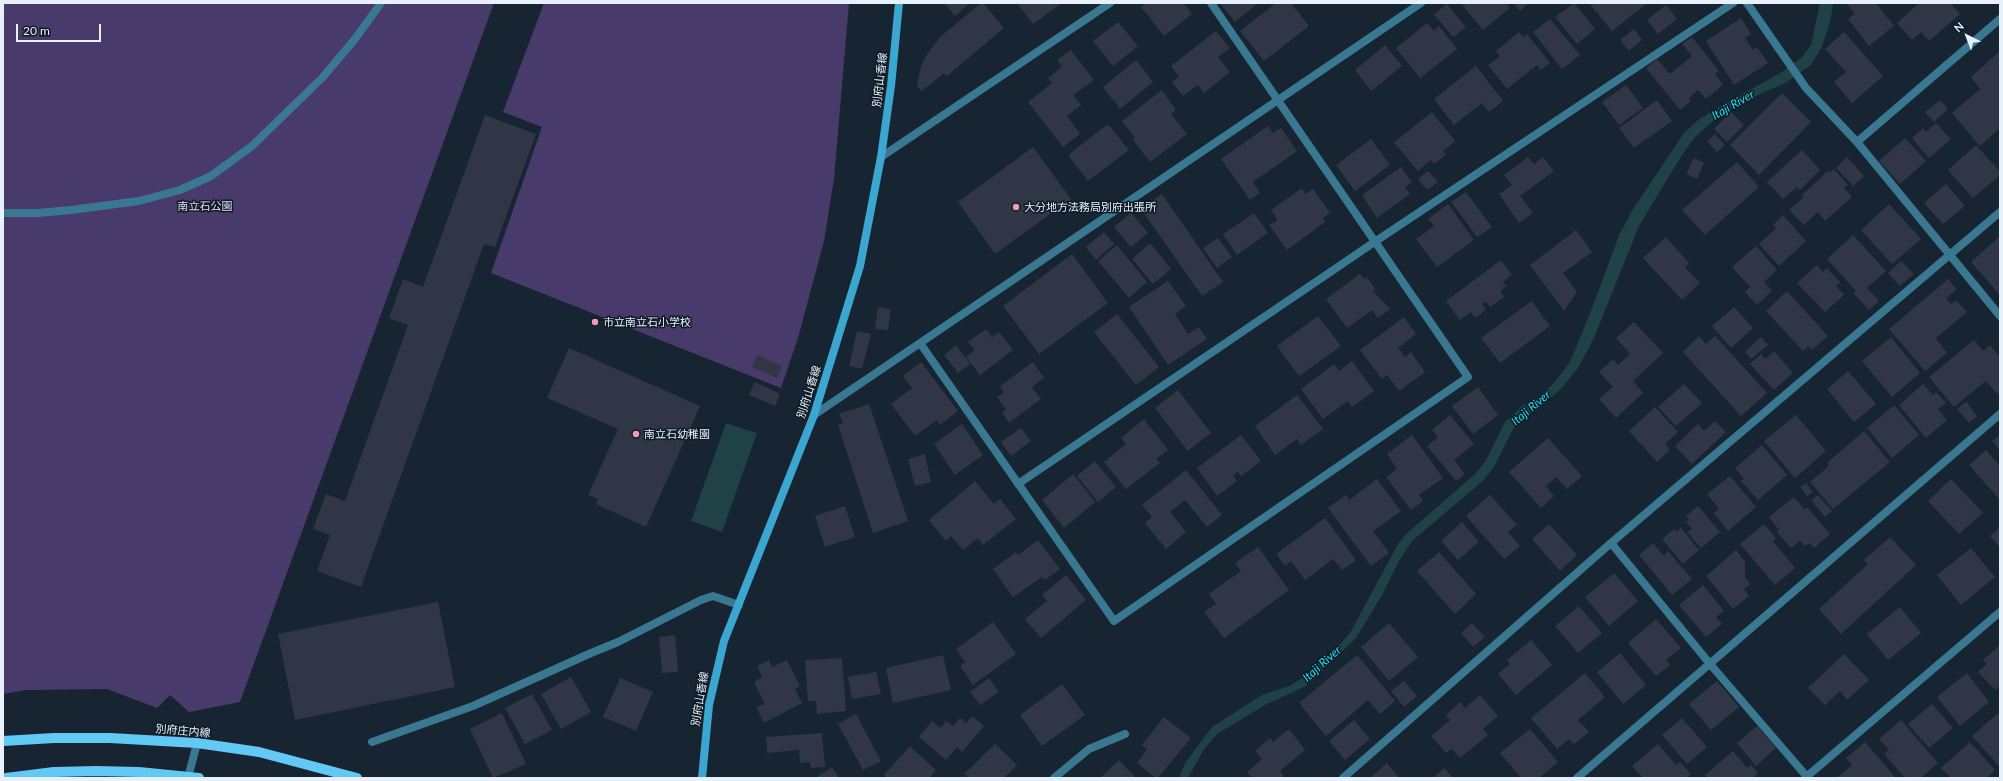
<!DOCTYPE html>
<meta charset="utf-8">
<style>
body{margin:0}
#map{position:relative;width:2003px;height:781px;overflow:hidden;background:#172431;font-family:Lato,sans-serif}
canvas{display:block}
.frame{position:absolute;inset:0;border:4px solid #e8f1fa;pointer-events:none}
.north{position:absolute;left:1947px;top:16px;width:40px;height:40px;-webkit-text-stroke:3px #0e1b27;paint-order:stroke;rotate:318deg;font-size:11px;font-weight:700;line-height:16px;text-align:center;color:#e8f1fa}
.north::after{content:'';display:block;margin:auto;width:14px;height:18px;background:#e8f1fa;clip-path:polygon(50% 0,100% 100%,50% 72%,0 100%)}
.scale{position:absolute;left:16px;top:24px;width:85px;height:18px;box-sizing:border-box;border:2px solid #e8f1fa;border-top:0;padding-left:5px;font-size:12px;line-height:14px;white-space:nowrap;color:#e8f1fa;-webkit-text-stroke:3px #0e1b27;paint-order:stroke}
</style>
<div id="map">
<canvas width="2003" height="781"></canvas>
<div class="frame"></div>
<div class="north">N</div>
<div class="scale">20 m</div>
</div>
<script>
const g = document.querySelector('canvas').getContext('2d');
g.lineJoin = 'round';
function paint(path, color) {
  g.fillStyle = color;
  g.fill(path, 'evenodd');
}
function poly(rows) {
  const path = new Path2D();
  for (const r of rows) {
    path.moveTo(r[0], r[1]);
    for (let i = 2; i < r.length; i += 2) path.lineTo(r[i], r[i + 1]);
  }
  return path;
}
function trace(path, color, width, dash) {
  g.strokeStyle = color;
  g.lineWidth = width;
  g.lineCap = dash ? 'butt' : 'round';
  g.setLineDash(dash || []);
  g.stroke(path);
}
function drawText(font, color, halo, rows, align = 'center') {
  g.font = font + ' Lato,"Noto Sans JP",sans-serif';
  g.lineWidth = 3;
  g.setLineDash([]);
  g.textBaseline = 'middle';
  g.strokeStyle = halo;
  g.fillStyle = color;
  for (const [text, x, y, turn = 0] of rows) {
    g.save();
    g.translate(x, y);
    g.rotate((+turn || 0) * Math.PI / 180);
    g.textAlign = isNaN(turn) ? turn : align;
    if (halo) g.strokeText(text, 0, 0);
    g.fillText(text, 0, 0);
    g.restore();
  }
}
const green = poly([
 [3,3,494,3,240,702,189,712,170,695,157,708,107,689,26,690,3,694],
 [544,3,849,3,834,179,824,241,798,338,781,388,491,273,542,127,503,112]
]);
const water = poly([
 [1820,3,1833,3,1831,18,1822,47,1811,65,1787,82,1743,102,1719,116,1695,137,1682,155,1639,226,1594,338,1578,368,1561,389,1539,408,1520,421,1513,429,1494,467,1483,481,1412,541,1399,561,1382,595,1356,638,1313,680,1304,687,1267,704,1217,734,1204,749,1188,778,1179,778,1185,763,1212,727,1262,695,1289,686,1301,679,1339,645,1350,633,1398,544,1405,535,1474,475,1485,462,1505,422,1522,406,1535,400,1554,383,1570,362,1594,303,1619,235,1633,209,1684,133,1698,120,1714,110,1782,72,1802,57,1811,45],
 [726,423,757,433,722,532,691,521]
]);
const building = poly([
 [944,3,970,3,955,16],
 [981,3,983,3,1004,28,947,76,944,73,922,91,917,86,921,66,928,53,941,36],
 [1017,3,1057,3,1059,5,1033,24],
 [1147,3,1183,3,1192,14,1164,36,1141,7],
 [1220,3,1258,3,1235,22],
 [1276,3,1291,3,1309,26,1264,61,1240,31],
 [1461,3,1506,3,1510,8,1483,30],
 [1514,3,1529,3,1520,11],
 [1574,3,1595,29,1577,44,1555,17],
 [1591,3,1647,3,1612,31,1590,4],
 [1846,3,1876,3,1894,26,1869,46,1848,19,1855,14],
 [1919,3,1950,3,1960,14,1929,41,1921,32,1912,40,1897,23],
 [1447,4,1466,27,1453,37,1434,14],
 [1666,5,1677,19,1658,34,1647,20],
 [1741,18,1751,34,1745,38,1753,50,1757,47,1768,63,1734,85,1706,41],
 [1550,19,1580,55,1562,69,1533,32],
 [1118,22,1138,46,1113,66,1093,41],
 [1427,23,1434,31,1439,26,1457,49,1420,78,1396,48],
 [1634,29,1642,40,1629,51,1620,40],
 [1216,31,1230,48,1218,57,1230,72,1204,93,1198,85,1183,96,1172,82,1179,76,1171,66],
 [1519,32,1523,37,1527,34,1550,63,1541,70,1537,65,1507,89,1488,65,1500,56,1496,51],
 [1844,32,1883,76,1852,103,1834,82,1846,72,1825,49],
 [1692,37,1719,71,1715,74,1723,85,1706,99,1698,90,1689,98,1691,101,1680,110,1646,68,1657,59,1670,74,1692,56,1682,44],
 [1385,45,1402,66,1371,91,1355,70],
 [1071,50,1094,80,1073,95,1081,105,1067,116,1080,134,1063,147,1028,102,1052,83,1048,78,1062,67,1057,60],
 [2000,51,2000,128,1980,146,1952,113,1980,89,1971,77],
 [1136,60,1153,82,1120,109,1103,87],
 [1476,66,1503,101,1489,112,1482,103,1454,125,1434,99],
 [1626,85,1643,108,1619,125,1602,102],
 [1162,90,1176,110,1171,114,1187,134,1150,162,1133,140,1135,138,1122,121],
 [1782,93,1811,122,1759,175,1730,145],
 [1657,100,1672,121,1634,148,1619,128],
 [1940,100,1948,109,1934,122,1925,112],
 [1432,112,1455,141,1443,151,1446,155,1434,164,1431,160,1418,171,1394,142],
 [1731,112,1744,125,1727,142,1714,129],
 [485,115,536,134,495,247,484,244,361,587,317,571,330,535,313,529,326,494,345,501,408,325,389,318,403,279,423,287],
 [1936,123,1951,139,1929,158,1912,138,1923,128,1926,132],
 [1108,124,1129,150,1088,181,1068,155],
 [1268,126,1273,133,1281,128,1297,151,1253,182,1260,193,1250,200,1221,159],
 [1715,134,1725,145,1717,152,1707,141],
 [1905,138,1926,161,1900,184,1879,161],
 [1371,139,1390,165,1355,191,1336,165],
 [1976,145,2000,172,2000,175,1973,198,1948,170],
 [1033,147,1071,199,995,254,958,202],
 [1802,150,1820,170,1800,190,1797,187,1783,199,1767,182],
 [1528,157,1534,164,1543,157,1554,171,1520,196,1533,213,1519,223,1499,194,1512,185,1504,175],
 [1847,157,1864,176,1853,186,1836,168],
 [1694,158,1704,163,1697,179,1686,174],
 [1737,162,1759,187,1705,235,1682,210],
 [1401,167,1412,182,1405,187,1410,194,1377,218,1362,195],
 [1834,169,1848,185,1844,188,1852,197,1825,221,1818,212,1804,225,1789,210,1804,197,1802,195,1828,171,1830,173],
 [1428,171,1438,182,1427,190,1418,179],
 [1946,184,1965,206,1943,224,1924,203],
 [1302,188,1305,194,1313,189,1330,213,1323,218,1325,222,1287,250,1269,225,1278,220,1271,210],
 [1466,192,1492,227,1477,237,1451,202],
 [1162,194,1223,282,1202,296,1141,209],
 [1448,204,1474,240,1437,267,1416,239,1434,226,1428,219],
 [1889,204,1921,239,1892,264,1861,230],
 [1131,213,1148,233,1131,247,1114,227],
 [1254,213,1268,233,1237,255,1223,234],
 [1783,215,1806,241,1779,266,1759,244,1776,228,1773,225],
 [1576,230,1592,252,1563,273,1577,292,1564,311,1530,265],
 [1104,232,1114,244,1096,260,1086,247],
 [1853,235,1886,271,1867,288,1879,301,1869,310,1853,293,1856,291,1827,259],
 [2000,236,2000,293,1999,294,1971,262],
 [1666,237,1689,263,1685,267,1700,283,1682,300,1643,258],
 [1218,238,1232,257,1217,268,1203,248],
 [1150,243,1171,269,1153,284,1132,259],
 [1117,245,1147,282,1129,298,1098,261],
 [1756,246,1777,270,1764,282,1772,291,1757,305,1745,292,1750,287,1732,267],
 [1072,254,1108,303,1039,354,1003,306],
 [1501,260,1512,275,1503,282,1507,286,1500,291,1504,297,1490,307,1486,302,1482,304,1486,310,1475,318,1471,312,1460,320,1446,301],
 [1901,261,1914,274,1900,286,1888,273],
 [1817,265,1823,272,1827,268,1840,282,1836,286,1844,295,1825,312,1797,283],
 [1360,274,1364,279,1367,277,1375,289,1373,291,1390,309,1378,318,1372,310,1347,328,1326,299],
 [1948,279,1957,289,1946,298,1951,304,1956,300,1967,312,1936,338,1947,353,1925,371,1889,329],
 [1168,281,1186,306,1175,314,1188,334,1199,327,1207,339,1168,365,1129,307],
 [1787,291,1828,336,1812,350,1809,346,1803,351,1766,311],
 [1532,301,1550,326,1500,363,1481,338],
 [878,307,891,309,888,330,875,329],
 [1734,307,1753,328,1731,348,1712,326],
 [1117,314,1159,367,1136,385,1094,332],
 [1318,316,1341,346,1299,376,1277,346],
 [1404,317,1416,334,1398,348,1405,357,1411,352,1425,372,1399,391,1387,375,1382,379,1360,350],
 [1634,322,1663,353,1633,381,1643,393,1616,418,1599,399,1613,387,1599,372,1613,359,1618,365,1630,354,1616,338],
 [986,329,992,337,999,332,1013,350,980,375,966,357,975,350,968,342],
 [857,331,871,334,862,369,849,366],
 [1699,336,1706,344,1715,336,1767,393,1741,416,1683,352],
 [1761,337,1768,345,1751,359,1745,352],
 [1891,337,1920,373,1892,397,1862,361],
 [1974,340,1983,351,1990,345,2000,357,2000,391,1997,394,1986,381,1954,407,1929,377],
 [956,345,970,364,958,373,944,355],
 [569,348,700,406,646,527,596,504,598,499,588,495,618,429,547,398],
 [1774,351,1793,373,1774,390,1750,364,1761,354,1765,359],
 [757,355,782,366,777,378,752,367],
 [1352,361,1374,391,1352,407,1348,401,1323,419,1301,389,1334,364,1339,371],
 [921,362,958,411,940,425,937,420,915,436,891,404,912,388,903,376],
 [1033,362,1044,378,1032,387,1041,399,1009,423,1002,413,1006,409,997,397,1004,392,1000,386],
 [1848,371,1876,404,1854,422,1827,389],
 [755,382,780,394,775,406,749,395],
 [1684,384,1702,403,1676,426,1658,407],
 [1923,384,1933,395,1936,392,1946,403,1938,409,1947,420,1926,438,1899,405],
 [1478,387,1498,415,1473,434,1452,406],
 [1178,390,1211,433,1188,451,1155,408],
 [1297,395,1323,429,1301,445,1297,439,1275,455,1255,426],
 [1966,402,1977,416,1969,423,1957,409],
 [869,404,908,521,873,533,838,425,843,423,839,414],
 [1894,405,1919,435,1892,458,1867,428],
 [1655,407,1678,432,1665,444,1670,450,1657,462,1629,431],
 [1450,415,1474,444,1454,460,1465,474,1456,481,1427,446,1438,437,1432,430],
 [1796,415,1826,451,1795,478,1764,441],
 [1144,419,1168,450,1156,459,1160,463,1126,489,1104,462,1126,444,1121,438],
 [1715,421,1726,432,1692,464,1675,446,1698,424,1704,431],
 [962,424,983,455,955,475,934,444],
 [1021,428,1031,441,1011,456,1001,442],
 [1864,431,1890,462,1833,509,1810,482,1829,466,1827,463],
 [1241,435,1261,461,1241,476,1238,472,1233,476,1237,481,1217,496,1197,468],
 [1412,435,1443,478,1419,495,1423,501,1411,510,1386,477,1397,469,1387,454],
 [2000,435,2000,450,1992,441],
 [1548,438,1582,476,1567,489,1556,477,1546,486,1554,496,1541,508,1509,472],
 [1762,445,1787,475,1758,500,1741,481,1744,479,1735,468],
 [1986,450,2000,466,1999,499,1969,465],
 [925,454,931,482,915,486,908,459],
 [1095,461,1116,487,1098,502,1077,476],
 [1186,470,1222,515,1207,527,1185,500,1170,512,1186,532,1166,549,1145,523,1152,517,1142,505],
 [1073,474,1095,502,1064,528,1042,500],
 [1730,476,1756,507,1728,531,1714,513,1719,509,1707,494],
 [1377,479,1401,511,1373,531,1389,553,1371,566,1328,508,1346,495,1349,500],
 [1951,479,1983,513,1959,534,1928,501],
 [975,481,994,504,1000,499,1016,519,983,545,978,538,963,550,951,536,946,541,929,520],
 [1806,483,1813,492,1807,496,1800,487],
 [1490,495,1517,525,1508,532,1520,546,1504,559,1466,516],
 [1818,495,1832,511,1825,517,1811,500],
 [1794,497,1804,509,1807,507,1830,534,1814,548,1809,543,1805,546,1800,541,1791,548,1777,532,1779,530,1769,517],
 [845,506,855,537,825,547,815,516],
 [1698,506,1720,532,1701,548,1687,532,1692,529,1686,522,1689,520,1686,516],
 [1325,518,1356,560,1342,570,1333,559,1305,580,1291,561,1285,566,1276,554],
 [1462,522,1479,542,1458,560,1441,541],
 [1549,524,1577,555,1560,571,1532,539],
 [1764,524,1776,538,1773,541,1795,568,1775,585,1740,544],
 [2000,527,2000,548,1990,536],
 [1681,528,1699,550,1683,564,1662,539,1674,529,1677,532],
 [1890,537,1916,565,1841,634,1819,609,1868,564,1864,560],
 [1038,540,1060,569,1045,580,1042,577,1013,597,993,569,1016,552,1018,555],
 [1653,543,1664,556,1668,551,1692,579,1672,595,1639,555],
 [1258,547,1289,590,1224,638,1204,612,1216,604,1209,594,1241,571,1235,563],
 [1971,548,1995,577,1961,605,1937,575],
 [1736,550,1745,562,1745,577,1750,584,1744,589,1749,596,1733,609,1706,576],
 [1439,552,1476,594,1455,614,1417,571],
 [1614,573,1638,601,1609,626,1585,597],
 [1066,575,1086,600,1041,638,1025,619,1047,601,1042,595],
 [1703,585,1724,611,1716,617,1722,624,1706,637,1679,605],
 [438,602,455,687,295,720,278,634],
 [1579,606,1602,633,1578,653,1555,626],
 [1900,607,1921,633,1888,660,1867,634],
 [1656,619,1681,648,1666,660,1670,665,1656,676,1628,643],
 [993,622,1016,654,973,685,960,666,965,662,956,649],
 [1389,623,1418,657,1389,681,1361,647],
 [1472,623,1485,637,1473,647,1461,633],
 [675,635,678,672,662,673,659,637],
 [1531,640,1552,665,1516,695,1498,674,1510,664,1507,660],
 [2000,645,2000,685,1995,690,1978,672,1987,664,1983,660],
 [1620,653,1646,685,1623,704,1597,672],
 [1844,654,1869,680,1847,700,1840,691,1825,705,1808,688],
 [943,655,951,690,893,703,886,668],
 [1357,655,1395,701,1380,714,1368,700,1326,736,1299,703],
 [842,658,846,711,817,714,816,701,808,701,805,660],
 [769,660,772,667,787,660,800,686,795,689,802,703,764,723,756,707,765,704,754,682,762,677,757,666],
 [876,672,881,694,852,699,848,677],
 [1585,673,1605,697,1578,720,1589,732,1574,744,1569,739,1557,749,1531,718],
 [1967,673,1989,702,1960,726,1937,697],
 [571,677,591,712,561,729,541,694],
 [620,678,653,692,636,731,603,717],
 [989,678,999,692,980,705,970,692],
 [1404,681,1417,696,1404,707,1391,691],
 [1717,681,1739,707,1711,730,1689,704],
 [1062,684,1085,715,1042,746,1020,715],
 [532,694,552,730,525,744,505,708],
 [1480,695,1498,716,1483,729,1488,735,1460,758,1452,749,1446,753,1431,736,1450,720,1446,715,1460,702,1465,708],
 [1932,704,1953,728,1929,748,1908,724],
 [502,713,526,764,493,778,470,729],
 [1998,713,2000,715,2000,767,1972,736],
 [856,714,881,761,863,770,838,724],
 [972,716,984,726,962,752,957,747,946,760,919,737,932,721,940,728,946,721,953,726,960,718,966,723],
 [1164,717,1191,738,1158,778,1156,778,1137,763,1147,749,1142,745],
 [1682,718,1707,747,1687,764,1662,735],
 [1354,720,1370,739,1345,760,1329,741],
 [1901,720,1938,763,1921,778,1905,778,1884,754,1889,750,1879,739],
 [1757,726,1776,748,1756,766,1737,743],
 [1289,729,1305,750,1280,771,1284,776,1281,778,1252,778,1247,772,1262,759,1255,751,1270,738,1273,742],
 [1530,729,1558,762,1539,778,1521,778,1500,753],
 [822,733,825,767,811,768,810,762,800,763,799,750,767,753,766,737],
 [1865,742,1895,777,1837,778,1852,765,1846,758],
 [1970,742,1995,770,1987,778,1951,778,1941,768],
 [995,744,1017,765,1004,778,969,778,964,774],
 [1658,744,1676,765,1680,762,1691,774,1686,778,1643,778,1632,766],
 [910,746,936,770,929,778,887,778,884,775],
 [1733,751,1747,768,1751,765,1758,773,1752,778,1708,778,1705,775],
 [1119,760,1136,778,1100,778],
 [1387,763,1399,778,1370,778],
 [832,767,839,778,815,778],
 [1444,768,1453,778,1433,778]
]);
const street = poly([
 [1747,3,1806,88,1857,142,2000,316],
 [1857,142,2000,19],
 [881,157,1110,3],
 [3,213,38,213,71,210,139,201,180,190,211,176,252,146,322,78,355,39,381,3],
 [920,343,1114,621,1468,377,1211,3],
 [814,415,1421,3],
 [1018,484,1376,241,1733,3],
 [1611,543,1710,664,1808,778],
 [372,742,473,706,591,653,618,642,701,600,713,596,739,605],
 [188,778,197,743],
 [1054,778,1089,749,1125,734],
 [1343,778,1611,543,2000,212],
 [1577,778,2000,414],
 [1805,778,2000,612]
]);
const secondary = poly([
 [702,778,709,705,724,641,814,415,860,266,881,157,891,86,899,3]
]);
const primary = poly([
 [3,741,54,738,110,738,197,743,259,752,357,778],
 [6,778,54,772,96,771,139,772,199,778]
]);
const markers = [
 [1016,207,4,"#f19ab1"],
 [595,322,4,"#f19ab1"],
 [636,434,4,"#f19ab1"]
];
const streetNames = [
 ["別府山香線",880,80,-83],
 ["別府山香線",809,392,-72],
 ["別府山香線",700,699,-80],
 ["別府庄内線",183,731,5]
];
const parkNames = [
 ["南立石公園",205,206]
];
const poiNames = [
 ["大分地方法務局別府出張所",1024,207],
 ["市立南立石小学校",603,322],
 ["南立石幼稚園",644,434]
];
const waterNames = [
 ["Itaji River",1733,105,-30],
 ["Itaji River",1531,408,-40],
 ["Itaji River",1322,664,-42]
];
paint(green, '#483b6b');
paint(water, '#1e4246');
paint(building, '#313647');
trace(street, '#3a7791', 8);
trace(secondary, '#3ba7d0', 8);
trace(primary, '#62c9f4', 10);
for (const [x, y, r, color] of markers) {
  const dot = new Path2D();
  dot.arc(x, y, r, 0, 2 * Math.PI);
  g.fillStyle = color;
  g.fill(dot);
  trace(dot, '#0e1b27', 1.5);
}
drawText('11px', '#e8f1fa', '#0e1b27', streetNames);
drawText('11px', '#e2def2', '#0e1b27', parkNames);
drawText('11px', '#e8f1fa', '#0e1b27', poiNames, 'left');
drawText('italic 12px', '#1edced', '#0e1b27', waterNames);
</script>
